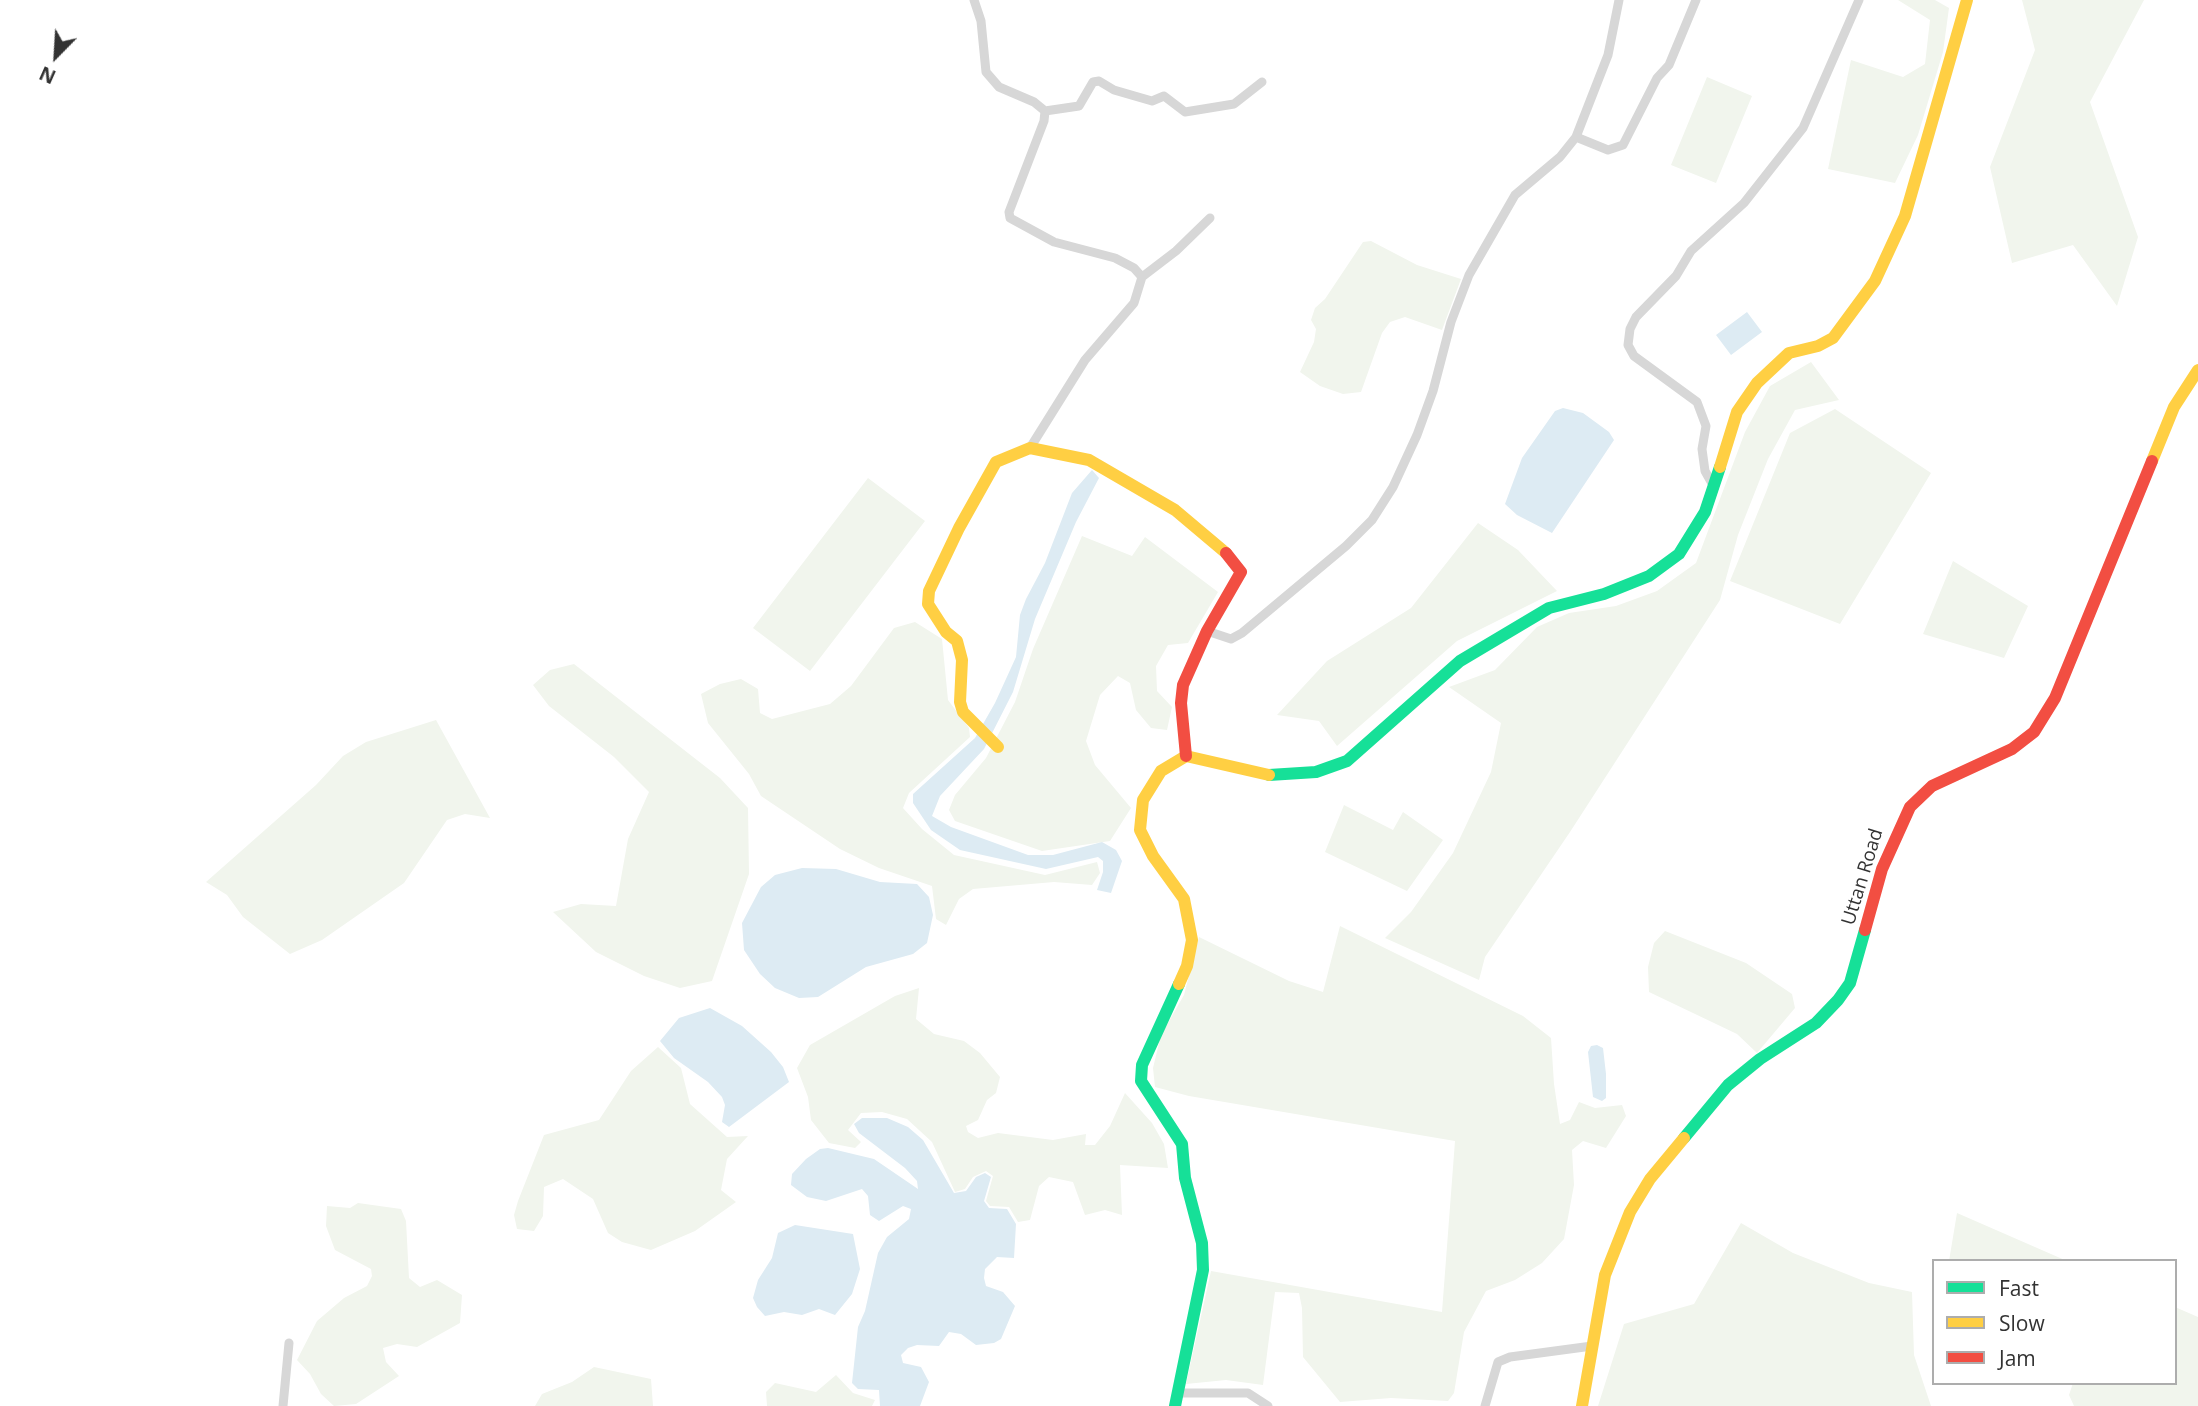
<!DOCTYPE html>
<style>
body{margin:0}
#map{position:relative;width:2198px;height:1406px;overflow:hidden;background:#fff;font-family:"Open Sans",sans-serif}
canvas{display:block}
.legend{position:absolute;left:1932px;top:1259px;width:245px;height:126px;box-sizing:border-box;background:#fff;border:2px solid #adadad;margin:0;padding:9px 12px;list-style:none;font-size:21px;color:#333}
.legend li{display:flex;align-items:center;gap:14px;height:35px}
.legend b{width:35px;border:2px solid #adadad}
.north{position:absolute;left:21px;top:21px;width:70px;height:70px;-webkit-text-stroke:5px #fff;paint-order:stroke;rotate:204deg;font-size:19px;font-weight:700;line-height:28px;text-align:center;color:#333}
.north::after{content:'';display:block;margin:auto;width:24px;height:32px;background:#333;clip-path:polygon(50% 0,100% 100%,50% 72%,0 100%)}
</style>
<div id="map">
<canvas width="2198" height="1406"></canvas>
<ul class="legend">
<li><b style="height:9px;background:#16e098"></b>Fast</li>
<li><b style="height:9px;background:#ffcf43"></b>Slow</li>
<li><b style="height:9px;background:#f24e42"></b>Jam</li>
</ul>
<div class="north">N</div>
</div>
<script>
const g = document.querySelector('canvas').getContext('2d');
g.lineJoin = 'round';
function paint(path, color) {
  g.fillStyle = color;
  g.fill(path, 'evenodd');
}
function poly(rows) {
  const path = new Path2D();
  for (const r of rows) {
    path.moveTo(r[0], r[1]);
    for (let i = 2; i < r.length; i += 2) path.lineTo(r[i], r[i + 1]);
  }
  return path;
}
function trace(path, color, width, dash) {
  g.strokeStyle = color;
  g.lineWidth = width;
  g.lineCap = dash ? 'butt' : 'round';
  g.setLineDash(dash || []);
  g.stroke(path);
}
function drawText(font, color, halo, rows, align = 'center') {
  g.font = font + ' "Open Sans",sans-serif';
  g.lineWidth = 7;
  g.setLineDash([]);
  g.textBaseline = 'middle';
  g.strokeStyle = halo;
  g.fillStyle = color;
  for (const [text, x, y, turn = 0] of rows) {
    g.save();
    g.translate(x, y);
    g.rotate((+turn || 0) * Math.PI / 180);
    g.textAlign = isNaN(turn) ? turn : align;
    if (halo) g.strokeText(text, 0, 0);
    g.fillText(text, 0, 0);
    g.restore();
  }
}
const green = poly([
 [1898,0,1935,0,1949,8,1943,52,1918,135,1895,183,1828,169,1851,60,1903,77,1925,64,1930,20],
 [2022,0,2144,0,2090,102,2138,237,2117,306,2073,245,2012,263,1990,167,2035,50],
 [1707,77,1752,96,1716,183,1671,165],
 [1371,241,1417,265,1461,279,1442,330,1405,317,1390,322,1382,333,1361,392,1343,394,1320,386,1300,372,1314,342,1316,329,1311,320,1315,308,1325,299,1363,242],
 [1811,362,1839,400,1795,410,1768,459,1738,535,1720,600,1570,832,1485,957,1479,980,1385,938,1411,912,1453,853,1491,772,1501,723,1449,687,1495,670,1537,627,1569,613,1616,606,1657,591,1696,563,1745,432,1770,386],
 [1835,409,1931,473,1840,624,1730,581,1790,433],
 [868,478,925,521,810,671,753,628],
 [1478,523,1518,550,1557,591,1457,641,1337,746,1319,721,1277,715,1327,661,1411,608],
 [1082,536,1132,556,1145,537,1218,592,1188,643,1168,645,1156,666,1157,691,1172,707,1167,730,1151,728,1136,710,1130,683,1118,676,1100,695,1086,741,1095,765,1131,808,1110,841,1042,851,955,821,949,810,955,795,986,758,1015,702,1033,649],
 [1953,561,2028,606,2004,658,1923,634],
 [915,622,942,639,948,700,969,728,970,737,909,793,903,808,922,829,954,855,1045,875,1097,862,1100,873,1092,885,1054,882,973,889,959,899,946,925,936,919,932,886,879,868,840,849,761,796,749,774,708,723,701,694,720,684,741,679,758,689,760,713,772,719,830,704,851,686,894,628],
 [574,664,720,778,748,808,749,874,712,981,680,988,644,976,596,952,553,912,581,904,616,906,628,839,649,792,614,757,549,706,533,685,550,670],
 [436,720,490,818,465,814,447,820,404,883,322,940,290,954,243,917,227,895,206,882,316,785,343,756,366,742],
 [1344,805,1393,830,1403,812,1443,840,1407,891,1325,852],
 [1340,926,1523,1016,1551,1038,1554,1084,1560,1124,1570,1120,1579,1102,1595,1108,1622,1105,1626,1116,1606,1148,1583,1141,1572,1150,1574,1185,1564,1239,1542,1263,1515,1280,1486,1291,1464,1332,1454,1393,1448,1401,1391,1398,1340,1402,1303,1357,1302,1308,1299,1293,1275,1292,1263,1385,1226,1380,1186,1384,1211,1271,1442,1312,1455,1141,1189,1096,1155,1087,1153,1068,1161,1035,1184,995,1199,937,1289,981,1323,992],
 [1665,931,1746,963,1792,994,1795,1008,1757,1053,1737,1034,1649,992,1648,967,1654,943],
 [919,988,916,1019,934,1034,964,1041,980,1053,1000,1077,996,1093,987,1100,978,1120,966,1126,968,1132,978,1138,998,1133,1053,1140,1086,1134,1085,1145,1095,1145,1110,1126,1125,1093,1152,1123,1164,1144,1168,1168,1120,1165,1122,1215,1105,1210,1085,1215,1073,1182,1049,1177,1039,1186,1030,1220,1018,1222,1009,1207,990,1206,986,1201,993,1176,986,1171,973,1177,965,1189,955,1192,932,1142,907,1119,882,1112,861,1113,848,1130,861,1142,855,1148,829,1143,811,1120,808,1097,797,1068,810,1045,895,996],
 [658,1047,681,1068,690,1104,727,1137,748,1136,727,1159,721,1190,736,1202,695,1231,651,1250,622,1242,608,1233,593,1199,563,1179,544,1187,543,1216,534,1231,517,1229,514,1215,518,1201,544,1135,599,1120,631,1071],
 [358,1203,401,1209,406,1221,409,1278,420,1287,437,1280,462,1295,460,1323,417,1347,397,1344,383,1348,386,1362,399,1376,356,1404,334,1406,321,1394,310,1374,297,1360,317,1321,344,1298,367,1286,372,1276,371,1269,335,1250,326,1226,327,1206,350,1208],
 [1957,1213,2067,1261,1949,1261],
 [1741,1223,1793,1253,1869,1283,1912,1292,1914,1355,1931,1406,1598,1406,1624,1324,1694,1304],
 [2175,1307,2198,1317,2198,1406,2074,1406,2069,1395,2073,1383,2175,1383],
 [594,1367,651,1379,653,1406,535,1406,542,1394,572,1382],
 [836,1375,853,1393,875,1400,872,1406,767,1406,766,1392,775,1383,816,1392]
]);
const water = poly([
 [1747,312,1762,332,1731,355,1716,335],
 [1563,408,1583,413,1609,432,1614,440,1552,533,1517,515,1505,504,1522,458,1555,411],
 [1092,470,1099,478,1076,522,1035,619,1013,692,984,749,940,796,932,816,951,827,1028,855,1053,855,1102,842,1116,850,1122,861,1111,893,1097,890,1103,872,1103,861,1098,857,1046,869,960,850,931,830,913,803,913,794,975,738,995,703,1016,657,1020,615,1026,599,1045,563,1072,493],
 [802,868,836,869,880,882,917,884,929,897,933,915,927,943,913,954,866,967,818,997,799,998,775,988,760,974,744,950,742,923,761,887,775,875],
 [710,1008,742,1026,771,1052,783,1067,789,1082,729,1127,722,1122,725,1105,722,1097,708,1082,674,1058,660,1041,679,1018],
 [1597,1045,1603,1048,1606,1074,1606,1098,1602,1101,1593,1097,1588,1052,1591,1046],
 [862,1118,887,1118,908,1127,923,1140,954,1193,966,1191,976,1177,985,1173,991,1177,984,1201,989,1208,1007,1209,1016,1224,1014,1258,997,1257,985,1269,984,1278,986,1286,1003,1292,1015,1306,1001,1339,994,1343,976,1345,961,1334,949,1332,939,1346,917,1345,908,1348,901,1355,903,1363,921,1367,929,1382,920,1406,880,1406,879,1390,858,1389,852,1383,858,1327,865,1311,878,1253,887,1237,909,1219,911,1209,903,1206,879,1221,870,1215,868,1196,862,1189,826,1201,807,1197,791,1185,792,1174,806,1159,820,1149,828,1148,874,1159,918,1189,917,1181,905,1168,859,1133,854,1124],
 [795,1225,853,1234,860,1269,852,1294,835,1315,819,1309,802,1315,784,1312,765,1316,757,1307,753,1298,758,1280,772,1258,778,1233]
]);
const street = poly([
 [974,0,981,21,986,72,999,87,1034,102,1045,111,1044,121,1009,212,1010,218,1054,242,1115,258,1134,268,1142,277,1134,303,1085,360,1030,448],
 [1045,111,1079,106,1093,82,1099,81,1114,90,1152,101,1164,96,1185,112,1234,104,1262,82],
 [1576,137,1608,150,1623,145,1657,78,1669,65,1696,0],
 [1142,277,1176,251,1210,218],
 [1714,487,1705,471,1702,449,1706,426,1697,402,1634,356,1628,345,1630,329,1636,317,1676,276,1691,251,1744,203,1803,128,1859,0],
 [1207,631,1231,639,1242,633,1346,546,1372,520,1393,487,1417,435,1433,391,1451,322,1469,275,1515,195,1560,157,1576,137,1608,55,1619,0],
 [1178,1393,1248,1393,1268,1406],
 [283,1406,289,1343],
 [1485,1406,1498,1362,1510,1357,1592,1346]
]);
const fast = poly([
 [1269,775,1316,772,1347,761,1460,661,1549,608,1604,594,1649,576,1679,554,1705,512,1720,467],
 [1684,1138,1728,1085,1760,1059,1816,1023,1838,1000,1850,983,1865,930],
 [1175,1406,1203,1270,1202,1243,1185,1178,1182,1144,1141,1081,1142,1065,1179,984]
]);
const slow = poly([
 [2152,461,2174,407,2198,370],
 [1720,467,1737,412,1757,383,1789,353,1818,346,1833,338,1875,281,1905,216,1967,0],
 [998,747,963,712,960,702,962,660,957,641,946,632,928,604,929,591,959,528,996,462,1030,448,1089,460,1175,510,1226,553],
 [1179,984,1187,966,1192,940,1184,899,1153,856,1140,830,1143,800,1161,771,1186,756,1269,775],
 [1582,1406,1605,1275,1630,1212,1650,1179,1684,1138]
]);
const jam = poly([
 [1186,756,1181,703,1183,685,1207,631,1241,572,1226,553],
 [1865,930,1882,869,1910,807,1932,786,2012,749,2034,732,2055,698,2152,461]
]);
const streetNames = [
 ["Uttan Road",1863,877,-73]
];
paint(green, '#f1f5ed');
paint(water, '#ddebf3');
trace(street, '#d7d7d7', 9);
trace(fast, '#16e098', 12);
trace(slow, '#ffcf43', 12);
trace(jam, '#f24e42', 12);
drawText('19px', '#333', '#fff', streetNames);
</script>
